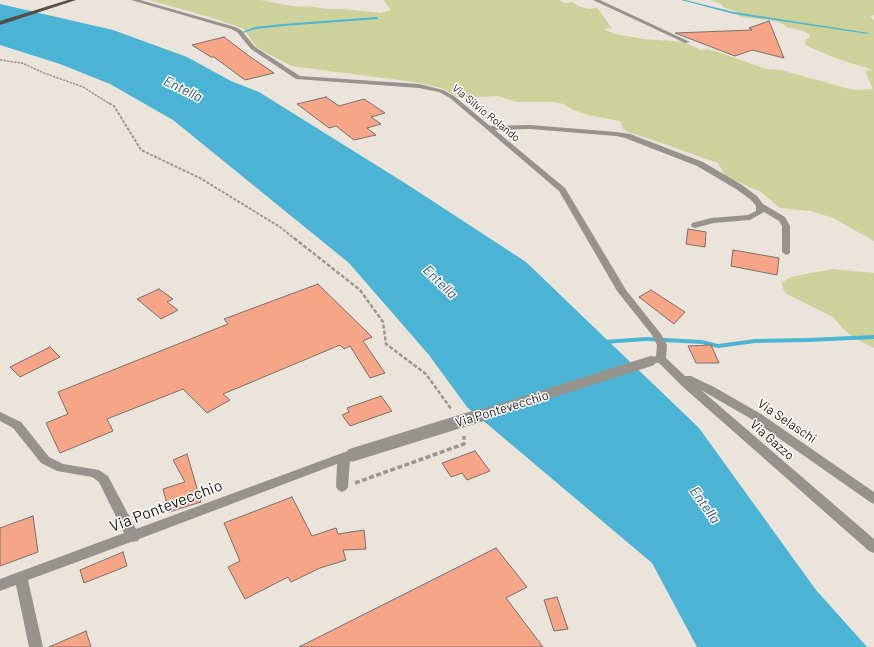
<!DOCTYPE html>
<style>
body{margin:0}
canvas{display:block;background:#ebe4da}
</style>
<canvas width="874" height="647"></canvas>
<script>
const g = document.querySelector('canvas').getContext('2d');
g.lineJoin = 'round';
function paint(path, color) {
  g.fillStyle = color;
  g.fill(path, 'evenodd');
}
function poly(rows) {
  const path = new Path2D();
  for (const r of rows) {
    path.moveTo(r[0], r[1]);
    for (let i = 2; i < r.length; i += 2) path.lineTo(r[i], r[i + 1]);
  }
  return path;
}
function trace(path, color, width, dash) {
  g.strokeStyle = color;
  g.lineWidth = width;
  g.lineCap = dash ? 'butt' : 'round';
  g.setLineDash(dash || []);
  g.stroke(path);
}
function drawText(font, color, halo, rows, align = 'center') {
  g.font = font + ' Barlow,sans-serif';
  g.lineWidth = 3;
  g.setLineDash([]);
  g.textBaseline = 'middle';
  g.strokeStyle = halo;
  g.fillStyle = color;
  for (const [text, x, y, turn = 0] of rows) {
    g.save();
    g.translate(x, y);
    g.rotate((+turn || 0) * Math.PI / 180);
    g.textAlign = isNaN(turn) ? turn : align;
    if (halo) g.strokeText(text, 0, 0);
    g.fillText(text, 0, 0);
    g.restore();
  }
}
const green = poly([
 [149,0,260,0,293,6,316,7,325,9,344,9,381,13,391,10,383,0,559,0,564,3,573,2,578,6,589,9,597,8,612,28,603,29,615,34,644,39,684,42,701,50,707,49,718,52,766,69,781,70,853,90,873,89,865,71,873,70,838,59,809,47,805,44,805,41,810,37,810,35,804,31,789,28,781,23,774,21,741,17,737,12,723,7,721,4,710,0,699,0,874,0,874,15,870,16,874,20,874,241,833,218,811,211,780,208,761,192,726,177,718,163,656,141,630,133,623,129,620,121,588,115,573,110,563,104,555,102,517,102,497,96,460,98,441,88,414,82,291,66,256,47,244,29,216,19],
 [832,269,874,273,874,348,856,339,843,329,833,317,785,293,781,283,791,277]
]);
const water = poly([
 [0,4,113,30,187,57,231,81,259,92,408,185,526,262,699,428,816,590,867,647,697,647,652,563,467,407,429,355,349,263,173,120,110,84,60,64,0,45]
]);
const stream = poly([
 [681,0,685,0,734,12,869,33,868,34,734,14,681,0],
 [377,17,378,18,378,19,283,26,255,29,243,33,242,32,255,27,283,24,377,17],
 [874,335,874,339,808,342,755,343,718,348,702,344,646,341,604,344,601,342,604,340,646,337,702,340,718,344,755,339,808,338,874,335]
]);
const building = poly([
 [769,21,784,58,752,50,735,56,675,33,752,30,749,28,769,21],
 [224,37,249,56,274,73,245,80,214,57,211,57,192,45,224,37],
 [326,97,339,106,364,99,385,113,371,117,381,124,367,128,376,135,354,140,336,126,329,128,297,104,326,97],
 [688,229,706,232,705,247,686,244,688,229],
 [733,250,779,258,777,275,731,266,733,250],
 [318,284,372,337,363,341,385,373,370,378,350,346,344,349,340,345,223,394,230,400,207,413,183,389,107,419,113,431,60,453,46,423,68,414,58,392,228,324,224,319,318,284],
 [159,289,173,299,167,302,178,310,161,319,137,299,159,289],
 [651,290,685,312,674,324,639,297,651,290],
 [711,345,719,363,696,363,688,346,711,345],
 [50,347,60,357,20,377,10,367,50,347],
 [381,396,392,411,350,426,342,415,349,412,347,408,381,396],
 [475,451,490,471,467,480,462,473,451,477,442,463,475,451],
 [187,454,201,502,169,512,163,489,185,482,173,460,187,454],
 [292,497,312,536,336,528,338,534,364,530,366,549,343,550,346,560,320,568,291,582,288,577,245,599,228,567,240,561,224,523,292,497],
 [33,516,38,552,0,566,0,528,33,516],
 [496,548,527,587,506,598,543,647,299,647,496,548],
 [123,552,127,566,84,583,80,570,123,552],
 [557,597,568,629,554,631,544,600,557,597],
 [86,631,91,647,49,647,86,631]
]);
const pathFar3 = poly([
 [0,60,22,63,44,73,83,87,110,104]
]);
const pathFar2 = poly([
 [109,103,114,106,141,150,200,178,280,227,295,239]
]);
const pathFar1 = poly([
 [294,238,360,290,383,322,386,344,426,374,451,409]
]);
const path = poly([
 [355,483,464,444,464,436]
]);
const minor = poly([
 [131,0,140,0,235,27,241,30,255,47,300,76,419,84,443,90,454,96,490,126,530,125,616,132,630,134,703,162,742,185,757,196,763,204,785,217,790,226,790,252,789,254,786,255,782,252,782,226,779,221,764,212,750,220,714,223,695,228,692,227,691,225,692,223,711,218,748,215,756,211,756,206,751,200,736,189,697,166,625,138,616,136,530,129,495,130,565,188,626,290,661,334,667,345,666,358,685,376,691,376,714,387,761,414,874,492,874,504,870,502,753,420,701,390,874,539,874,553,869,551,683,387,659,363,651,362,650,360,651,358,656,356,657,345,652,335,617,291,559,191,450,98,439,92,419,88,296,79,251,49,237,32,231,29,131,0],
 [593,0,600,0,690,42,685,43,593,0],
 [0,412,21,422,49,457,63,464,99,470,108,476,136,529,345,452,349,451,353,452,355,455,350,459,348,487,346,490,342,492,338,490,336,487,337,464,139,539,138,541,131,542,28,580,43,647,29,647,16,585,0,591,0,579,124,533,99,482,92,477,57,471,41,463,13,428,0,421,0,412]
]);
const major = poly([
 [68,0,76,0,0,25,0,21,68,0]
]);
const minorBridgeFar1 = poly([
 [478,416,651,361]
]);
const minorBridge = poly([
 [352,455,481,415]
]);
const farStreetnames = [
 ["Via Silvio Rolando",486,113,39]
];
const streetNames = [
 ["Via Pontevecchio",502,409,-17],
 ["Via Selaschi",787,421,34],
 ["Via Gazzo",772,440,41]
];
const waterNames = [
 ["Entella",183,89,26],
 ["Entella",440,282,44],
 ["Entella",705,505,55]
];
const nearStreetnames = [
 ["Via Pontevecchio",166,506,-21]
];
paint(green, '#cdd29a');
paint(water, '#4bb3d4');
paint(stream, '#4bb3d4');
paint(building, '#f6a587');
trace(building, '#796e6a', 1);
trace(pathFar3, '#9b968e', 1.5, [2.5, 1]);
trace(pathFar2, '#9b968e', 2, [3, 1.5]);
trace(pathFar1, '#9b968e', 2.5, [4, 2]);
trace(path, '#9b968e', 3.5, [5, 2.5]);
paint(minor, '#96928e');
paint(major, '#554e49');
trace(minorBridgeFar1, '#96928e', 10);
trace(minorBridge, '#96928e', 13);
drawText('11px', '#12100d', '#fff', farStreetnames);
drawText('13px', '#12100d', '#fff', streetNames);
drawText('italic 14px', '#2a5664', '#fff', waterNames);
drawText('16px', '#12100d', '#fff', nearStreetnames);
</script>
